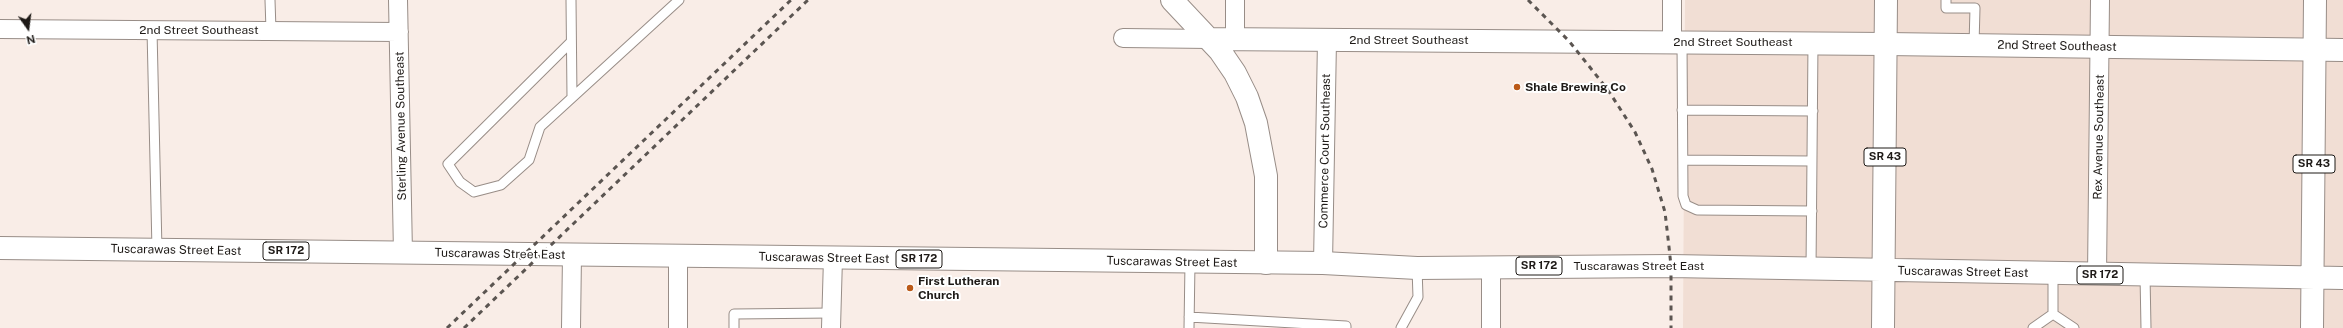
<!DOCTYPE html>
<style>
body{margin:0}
#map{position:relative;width:2343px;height:328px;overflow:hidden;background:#f9ede7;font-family:"Public Sans",sans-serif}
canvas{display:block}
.north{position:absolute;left:8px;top:8px;width:40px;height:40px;-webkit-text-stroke:3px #fff;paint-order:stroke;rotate:166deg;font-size:11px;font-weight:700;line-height:16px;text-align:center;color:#1e1a17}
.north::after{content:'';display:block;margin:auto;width:14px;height:18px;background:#1e1a17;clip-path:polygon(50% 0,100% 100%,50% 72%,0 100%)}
</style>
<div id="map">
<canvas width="2343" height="328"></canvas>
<div class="north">N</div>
</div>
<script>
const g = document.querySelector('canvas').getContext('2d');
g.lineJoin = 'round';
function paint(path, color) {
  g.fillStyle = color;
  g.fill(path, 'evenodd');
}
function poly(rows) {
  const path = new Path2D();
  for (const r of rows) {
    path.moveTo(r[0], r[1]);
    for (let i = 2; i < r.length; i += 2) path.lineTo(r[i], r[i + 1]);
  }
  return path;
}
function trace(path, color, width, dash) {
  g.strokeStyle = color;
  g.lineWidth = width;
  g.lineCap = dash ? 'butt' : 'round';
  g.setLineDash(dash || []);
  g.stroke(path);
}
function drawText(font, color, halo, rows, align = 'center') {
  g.font = font + ' "Public Sans",sans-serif';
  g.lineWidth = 4;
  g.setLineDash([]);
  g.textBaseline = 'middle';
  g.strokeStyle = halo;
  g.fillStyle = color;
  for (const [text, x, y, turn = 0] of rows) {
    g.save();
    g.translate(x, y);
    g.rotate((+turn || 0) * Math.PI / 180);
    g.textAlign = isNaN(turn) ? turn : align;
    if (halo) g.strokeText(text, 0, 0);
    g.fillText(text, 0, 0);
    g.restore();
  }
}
const built = poly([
 [1685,0,2343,0,2343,328,1683,328]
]);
const lane = poly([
 [270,0,271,30],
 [571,0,572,97],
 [1946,0,1946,8,1975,8,1974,45],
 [152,30,157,250],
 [571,42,448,164,460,182,474,192,501,185,529,160,540,127,679,0],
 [1682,42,1683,196,1686,205,1697,210,1812,211],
 [1682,110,1813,111],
 [1683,160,1812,161],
 [1811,269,1813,43],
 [2145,275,2146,328],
 [2053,314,2053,274],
 [1189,317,1346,326,1346,328],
 [734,328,734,314,832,313],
 [1189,328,1190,263],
 [1401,328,1418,297,1417,268],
 [2033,328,2053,314,2074,328]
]);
const street = poly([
 [398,0,403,253],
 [1235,0,1235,39],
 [0,29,399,32],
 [1123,38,1210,39],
 [1672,42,1672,0],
 [1323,263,1327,40],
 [1491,266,1491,328],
 [2097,275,2100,0],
 [571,328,572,255],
 [678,328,678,256],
 [831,328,833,258]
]);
const secondary = poly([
 [1172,0,1220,51,1235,73,1247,97,1256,123,1266,176,1266,263],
 [1210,39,1886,44,2343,50]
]);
const primary = poly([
 [0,248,1323,263,1417,268,1671,266,2343,278],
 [1883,328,1886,0],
 [2312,328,2315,0]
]);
const rail = poly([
 [1528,0,1569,41,1608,90,1635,132,1652,169,1665,212,1669,247,1671,266,1671,328],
 [447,328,791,0],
 [464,328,808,0]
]);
const markers = [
 [1517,87,4,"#bb5a19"],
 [910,288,4,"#bb5a19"]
];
const shields = [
 [1885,157,42],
 [2314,164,42],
 [286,251,46],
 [919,259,46],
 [1539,266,46],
 [2100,275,46]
];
const shieldNames = [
 ["SR 43",1885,157],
 ["SR 43",2314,164],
 ["SR 172",286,251],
 ["SR 172",919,259],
 ["SR 172",1539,266],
 ["SR 172",2100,275]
];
const streetNames = [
 ["2nd Street Southeast",199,30],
 ["2nd Street Southeast",1409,40],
 ["2nd Street Southeast",1733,42],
 ["2nd Street Southeast",2057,46,1],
 ["Sterling Avenue Southeast",401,126,-91],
 ["Rex Avenue Southeast",2099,137,-89],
 ["Commerce Court Southeast",1325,151,-89],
 ["Tuscarawas Street East",176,250,1],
 ["Tuscarawas Street East",500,254,1],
 ["Tuscarawas Street East",824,258,1],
 ["Tuscarawas Street East",1172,262,1],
 ["Tuscarawas Street East",1639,266],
 ["Tuscarawas Street East",1963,272,1]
];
const poiNames = [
 ["Shale Brewing Co",1525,87],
 ["First Lutheran",918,281],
 ["Church",918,295]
];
paint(built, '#f1ded4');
trace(lane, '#988d87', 11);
trace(street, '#988d87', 20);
trace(secondary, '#988d87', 24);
trace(primary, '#988d87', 24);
trace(lane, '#fff', 9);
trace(street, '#fff', 18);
trace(secondary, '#fff', 22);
trace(primary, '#fff', 22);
trace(rail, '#5b5551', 3, [5, 5]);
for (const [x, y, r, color] of markers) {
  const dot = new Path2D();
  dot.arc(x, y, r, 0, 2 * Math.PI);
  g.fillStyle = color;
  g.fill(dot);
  trace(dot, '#fff', 1.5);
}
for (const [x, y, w] of shields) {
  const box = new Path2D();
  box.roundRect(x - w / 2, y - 9, w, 18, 3);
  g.fillStyle = '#fff';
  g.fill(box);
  trace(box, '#1e1a17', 1);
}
drawText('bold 11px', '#1e1a17', null, shieldNames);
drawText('12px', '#1e1a17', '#fff', streetNames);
drawText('bold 12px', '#1e1a17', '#fff', poiNames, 'left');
</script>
